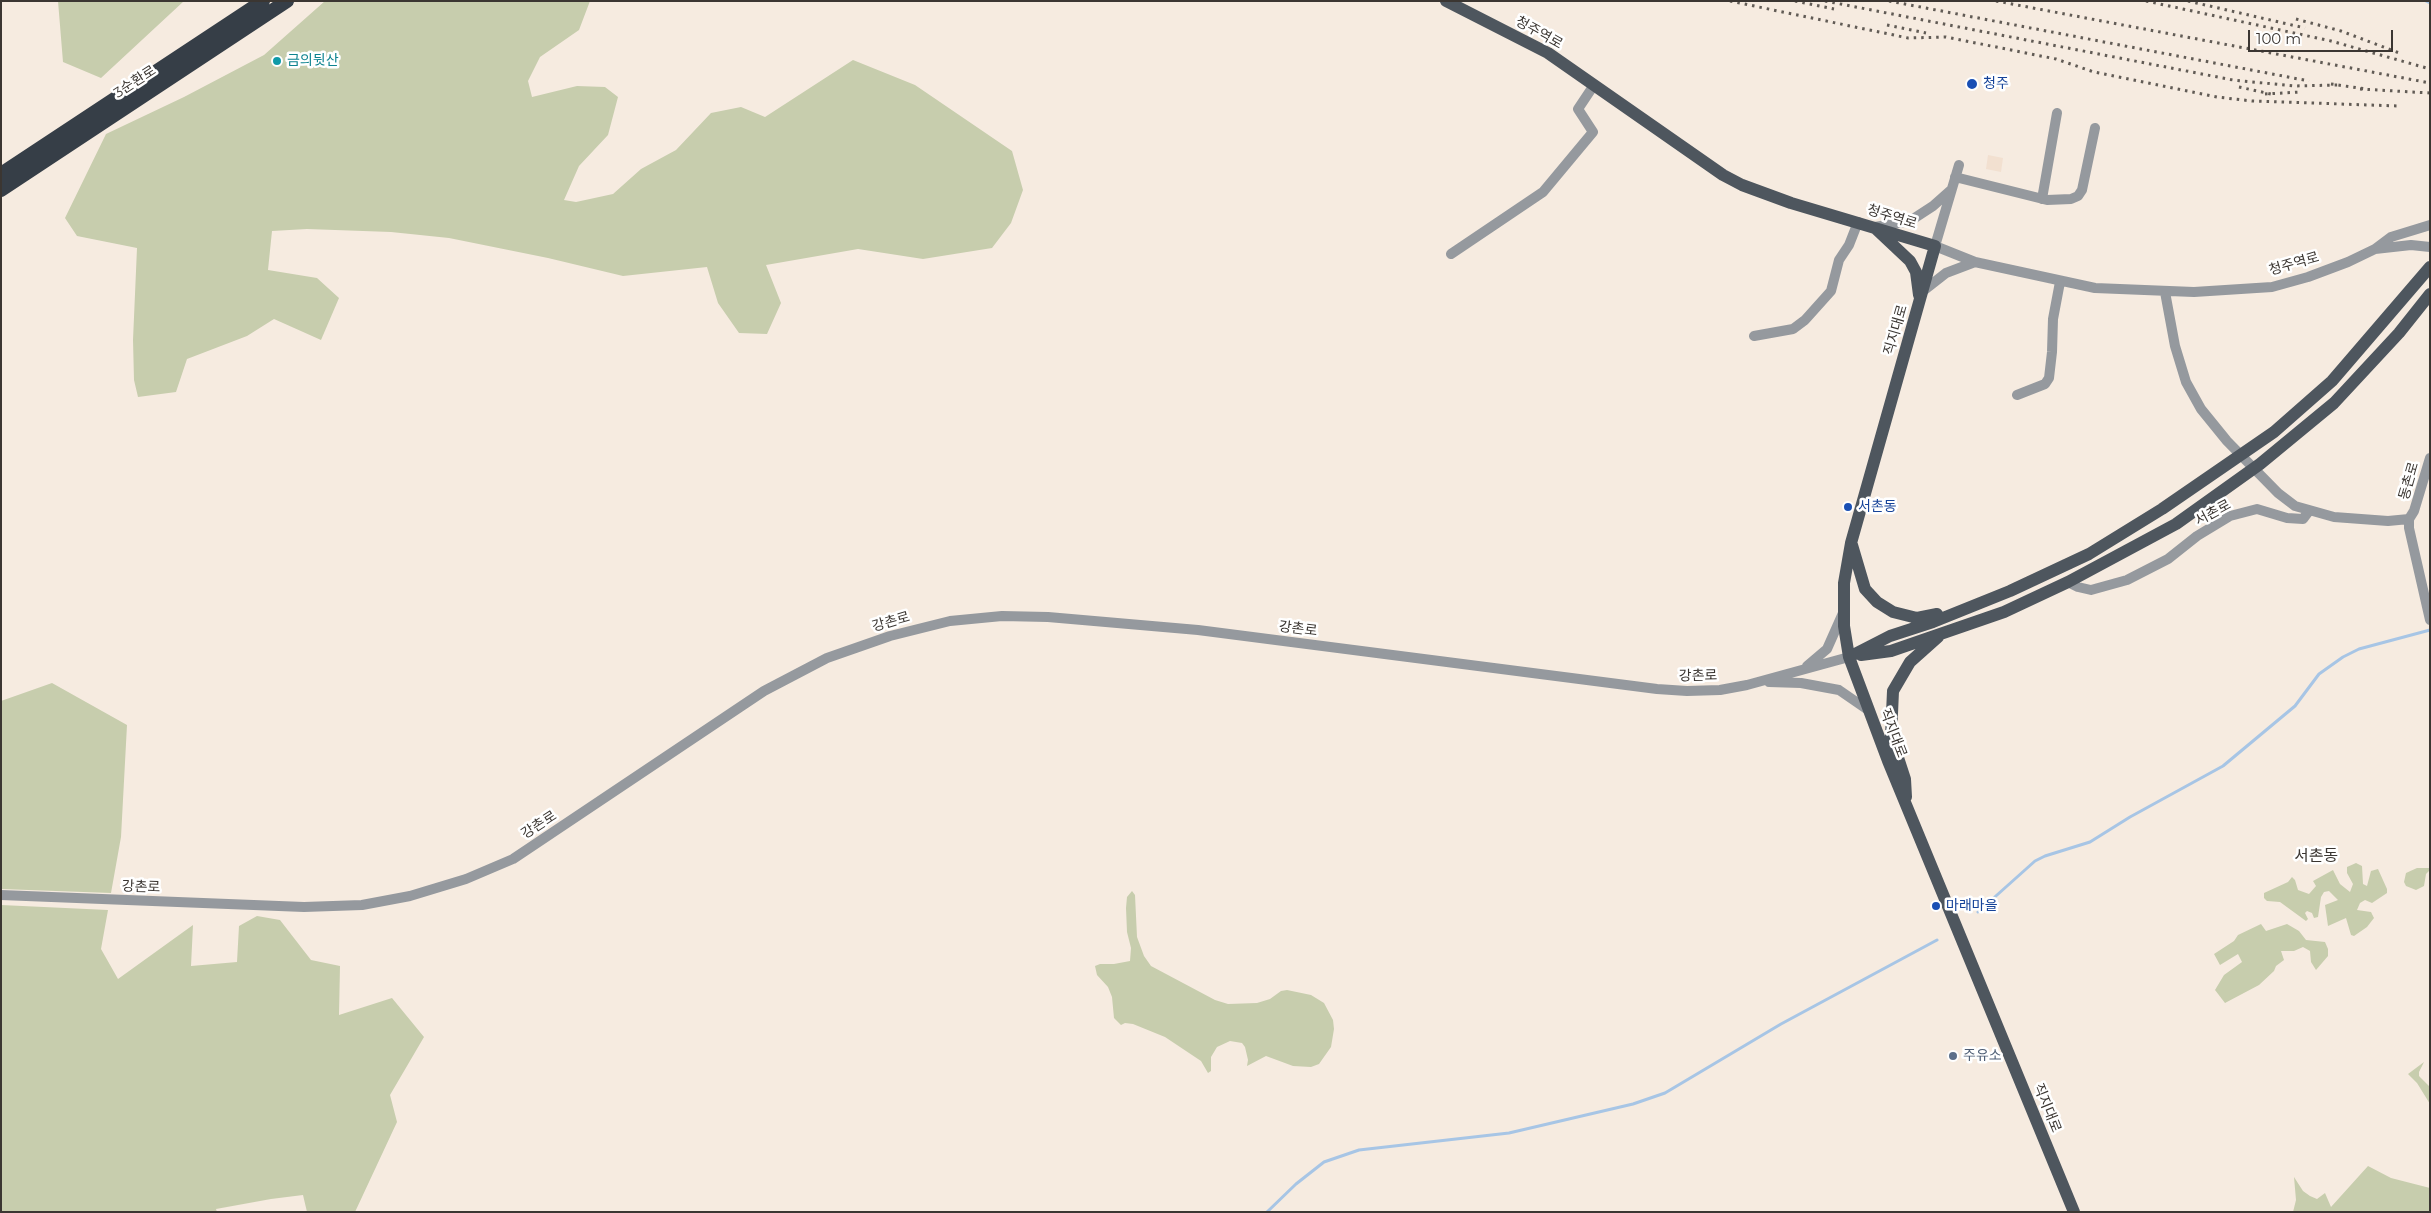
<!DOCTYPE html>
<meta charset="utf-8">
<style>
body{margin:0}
#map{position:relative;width:2431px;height:1213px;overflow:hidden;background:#f6ebe0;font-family:Montserrat,sans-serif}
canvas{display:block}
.frame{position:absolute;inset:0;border:2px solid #3b3632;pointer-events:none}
.scale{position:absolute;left:2248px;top:30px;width:145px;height:22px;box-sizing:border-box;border:2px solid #3b3632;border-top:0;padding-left:6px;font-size:15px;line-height:18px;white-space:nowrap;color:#3b3632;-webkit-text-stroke:4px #fff;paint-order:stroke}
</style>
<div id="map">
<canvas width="2431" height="1213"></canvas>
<div class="frame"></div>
<div class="scale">100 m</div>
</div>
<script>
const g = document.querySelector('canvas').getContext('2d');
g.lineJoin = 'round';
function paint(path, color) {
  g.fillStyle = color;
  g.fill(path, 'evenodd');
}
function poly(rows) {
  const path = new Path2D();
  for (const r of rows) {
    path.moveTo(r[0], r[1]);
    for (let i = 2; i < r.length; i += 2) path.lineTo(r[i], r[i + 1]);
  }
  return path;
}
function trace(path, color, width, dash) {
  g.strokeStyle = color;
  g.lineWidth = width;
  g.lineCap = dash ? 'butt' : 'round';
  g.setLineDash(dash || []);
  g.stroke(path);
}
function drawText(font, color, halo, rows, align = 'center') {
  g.font = font + ' Montserrat,"Noto Sans KR",sans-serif';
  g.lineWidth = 5;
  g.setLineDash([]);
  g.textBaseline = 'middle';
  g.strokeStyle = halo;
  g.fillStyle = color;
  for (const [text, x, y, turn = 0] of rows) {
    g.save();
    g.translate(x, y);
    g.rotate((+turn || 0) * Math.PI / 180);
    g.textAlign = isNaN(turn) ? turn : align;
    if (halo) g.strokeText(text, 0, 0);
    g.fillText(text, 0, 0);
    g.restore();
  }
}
const built = poly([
 [1988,155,2003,158,2001,172,1986,169]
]);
const green = poly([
 [58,1,184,1,101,78,63,62],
 [325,1,590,1,579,30,540,57,528,81,532,97,577,86,605,87,618,97,608,135,579,166,564,200,576,202,613,194,641,169,676,150,711,113,741,107,765,117,853,60,915,85,1012,151,1023,190,1011,223,992,248,923,259,858,249,766,265,781,303,767,334,739,333,718,303,707,267,623,276,548,258,449,238,391,232,307,229,272,231,268,270,317,278,339,298,321,340,274,319,247,336,187,359,176,392,138,397,134,380,133,340,137,248,77,236,65,218,106,134,184,97,264,55],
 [52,683,127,725,121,837,111,893,1,889,1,701],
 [2356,863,2362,866,2363,884,2367,886,2371,871,2378,869,2387,889,2387,893,2372,903,2365,900,2360,903,2357,910,2371,912,2374,918,2367,927,2354,936,2351,935,2346,918,2328,926,2325,905,2338,900,2329,891,2324,892,2321,897,2318,917,2314,918,2312,913,2307,911,2305,913,2308,919,2306,921,2280,902,2267,901,2264,898,2264,893,2288,882,2292,877,2295,880,2298,890,2309,894,2316,886,2313,881,2333,870,2340,884,2350,892,2353,884,2347,873,2347,867],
 [2417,868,2430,868,2430,870,2426,874,2424,886,2416,890,2406,886,2404,882,2406,873],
 [1132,891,1135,895,1137,937,1144,956,1151,966,1215,1000,1228,1004,1257,1003,1270,999,1281,991,1287,990,1311,995,1324,1003,1333,1020,1334,1029,1331,1047,1319,1064,1311,1067,1293,1066,1266,1056,1247,1066,1248,1060,1245,1047,1242,1043,1230,1041,1217,1047,1211,1057,1211,1071,1208,1073,1201,1061,1165,1037,1133,1024,1125,1023,1121,1025,1114,1018,1112,997,1108,987,1097,975,1095,966,1100,964,1114,964,1130,961,1131,948,1127,932,1126,908,1127,897],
 [1,905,108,910,101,949,118,979,193,925,191,966,237,962,239,926,257,916,280,920,311,960,340,966,339,1015,392,998,424,1037,390,1095,397,1122,355,1212,307,1212,303,1195,271,1199,216,1209,217,1212,1,1212],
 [2261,924,2266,931,2287,924,2299,931,2306,940,2325,942,2328,949,2328,956,2316,970,2311,962,2310,951,2303,947,2294,951,2281,951,2284,960,2276,966,2274,971,2259,985,2225,1003,2215,990,2224,975,2242,962,2238,954,2220,965,2214,954,2234,941,2238,935],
 [2424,1062,2419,1072,2419,1076,2430,1087,2430,1104,2417,1083,2408,1074],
 [2368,1166,2391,1178,2430,1188,2430,1212,2293,1212,2296,1200,2294,1177,2303,1191,2310,1196,2317,1199,2325,1193,2331,1207]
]);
const stream = poly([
 [2426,1,2430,3],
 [1978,912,2035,861,2045,856,2090,842,2130,817,2223,766,2295,706,2319,674,2343,657,2359,649,2430,630],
 [1267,1212,1296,1184,1324,1162,1359,1150,1509,1133,1633,1104,1665,1093,1781,1024,1937,940]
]);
const minor = poly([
 [1959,165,1935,246,1975,262,2095,288,2194,292,2272,287,2308,277,2348,262,2375,249,2391,237,2430,225],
 [1955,177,2047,200,2071,199,2078,196,2082,190,2095,128],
 [2042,199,2057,113],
 [1875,227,1910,221,1933,206,1951,190],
 [2375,249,2411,245,2430,247],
 [1451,254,1543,192,1593,132,1578,109,1594,85],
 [1923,291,1946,273,1975,262],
 [2165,292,2175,346,2186,382,2201,409,2227,441,2278,493,2295,506,2334,517,2388,521,2409,519],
 [1754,336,1793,329,1805,320,1831,291,1839,260,1849,245,1858,222],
 [2017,395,2045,384,2049,378,2052,352,2053,319,2060,282],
 [2409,519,2409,528,2430,620],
 [2409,519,2414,511,2430,458],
 [2068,582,2078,587,2091,590,2127,580,2168,559,2197,536,2230,516,2257,509,2287,518,2303,519,2309,511],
 [1807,666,1827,649,1843,613],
 [1769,682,1801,683,1839,690,1868,710],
 [1,895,304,907,362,905,410,896,466,879,513,859,764,691,827,658,890,636,950,621,1002,616,1048,617,1198,630,1657,689,1687,691,1720,690,1747,685,1849,657]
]);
const major = poly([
 [1446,1,1548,53,1723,175,1742,185,1791,203,1935,246,1851,543,1844,583,1844,626,1849,657,1888,761,2074,1212],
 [1876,229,1910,261,1916,272,1919,295],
 [1852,545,1865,589,1877,602,1893,612,1917,618,1937,614],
 [1861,655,1891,651,2004,612,2068,582,2176,524,2260,464,2334,403,2399,333,2430,294],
 [1849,657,1890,636,1933,622,2010,591,2089,554,2162,509,2274,432,2332,381,2430,267],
 [1906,797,1905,779,1891,736,1893,691,1910,662,1938,637]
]);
const highway = poly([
 [1,174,263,1],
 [1,190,287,1]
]);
const rail = poly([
 [1730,1,1908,38,1946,37,2056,59,2094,72,2217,97,2252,101,2399,106],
 [1795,1,1834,9],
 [1825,1,2233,80,2294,86,2338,85],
 [1889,1,2309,81],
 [1996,1,2430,83],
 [2146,1,2331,41,2430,69],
 [2188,1,2305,28],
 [2296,19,2341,31,2402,54],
 [1887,25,1926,33],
 [2331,84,2366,89],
 [2239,87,2271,94],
 [2360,89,2430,93],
 [2265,94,2300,92]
]);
const markers = [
 [277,61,5,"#0f9aa8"],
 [1972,84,6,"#1a4fb4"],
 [1848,507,5,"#1a4fb4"],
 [1936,906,5,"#1a4fb4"],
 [1953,1056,5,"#5c6f8a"]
];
const streetNames = [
 ["청주역로",1539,33,29],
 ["3순환로",135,82,-33],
 ["청주역로",1892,217,17],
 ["청주역로",2294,264,-16],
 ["직지대로",1896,330,-74],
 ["동촌로",2409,481,-74],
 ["서촌로",2213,513,-28],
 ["강촌로",891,622,-16],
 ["강촌로",1298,629,7],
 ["강촌로",1698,676,-1],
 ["직지대로",1893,733,69],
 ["강촌로",539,825,-33],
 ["강촌로",141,887,2],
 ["직지대로",2047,1108,68]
];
const cultureNames = [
 ["금의뒷산",287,61]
];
const transitNames = [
 ["청주",1983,84],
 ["서촌동",1858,507],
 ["마래마을",1946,906]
];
const serviceNames = [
 ["주유소",1963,1056]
];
const quarterNames = [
 ["서촌동",2316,856]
];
paint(built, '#f2e0d0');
paint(green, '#c7cdad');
trace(stream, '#a7c5e5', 3);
trace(minor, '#95999e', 10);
trace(major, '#4e565e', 12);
trace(highway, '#363e47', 14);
trace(rail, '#615b55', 3, [2.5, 5]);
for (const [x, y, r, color] of markers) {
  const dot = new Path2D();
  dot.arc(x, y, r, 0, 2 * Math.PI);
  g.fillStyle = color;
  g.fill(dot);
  trace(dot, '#fff', 2);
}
drawText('14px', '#3b3632', '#fff', streetNames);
drawText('14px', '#0d838f', '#fff', cultureNames, 'left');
drawText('14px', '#164399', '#fff', transitNames, 'left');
drawText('14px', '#4e5e75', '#fff', serviceNames, 'left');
drawText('16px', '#3b3632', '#fff', quarterNames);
</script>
